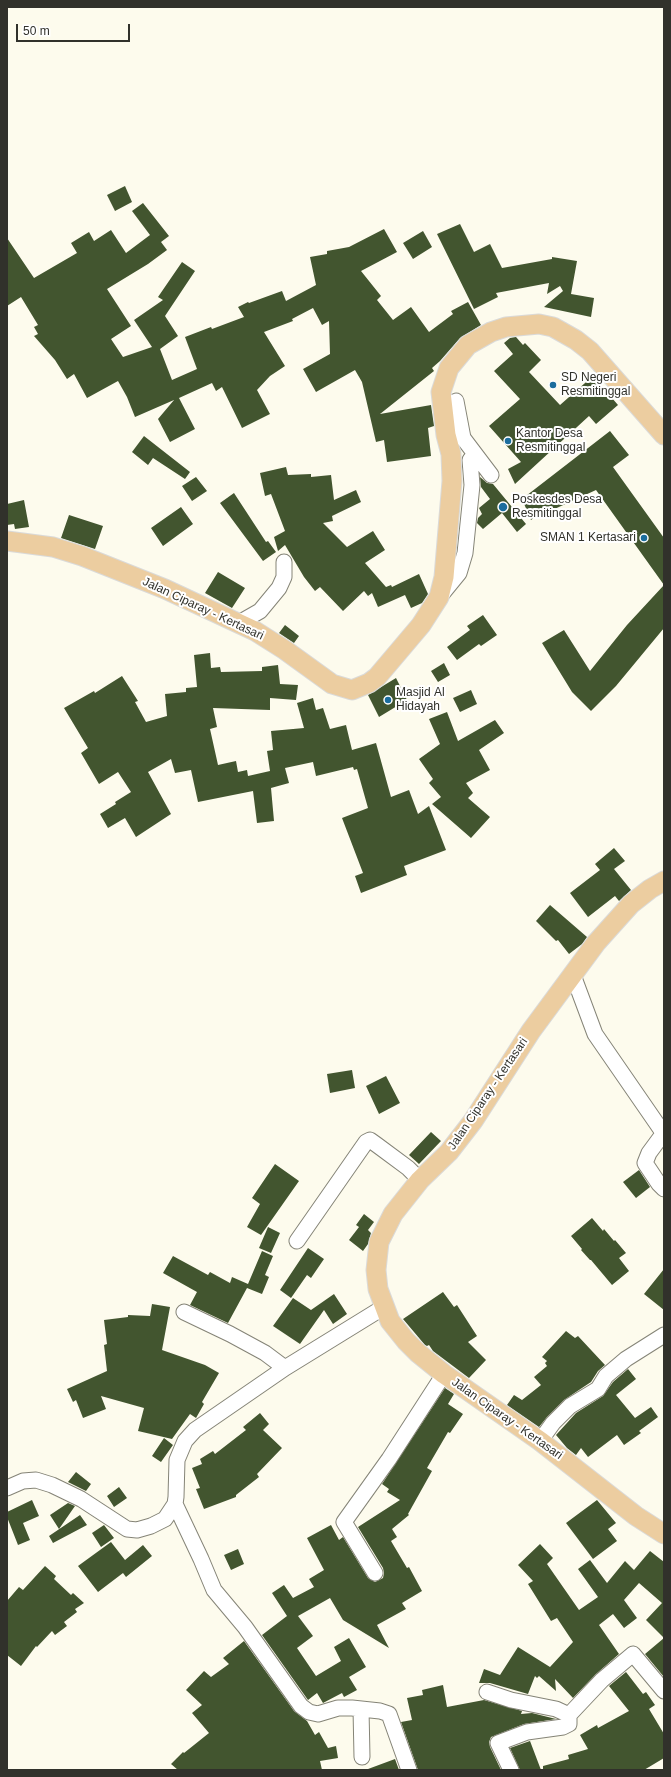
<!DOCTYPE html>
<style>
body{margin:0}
#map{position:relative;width:671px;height:1777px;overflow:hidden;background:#fdfbed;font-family:Arial,sans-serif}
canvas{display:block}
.frame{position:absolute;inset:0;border:8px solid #31312b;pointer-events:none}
.scale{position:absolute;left:16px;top:24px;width:114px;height:18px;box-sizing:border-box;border:2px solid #31312b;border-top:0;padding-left:5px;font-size:12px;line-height:14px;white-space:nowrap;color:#31312b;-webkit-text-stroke:3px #fff;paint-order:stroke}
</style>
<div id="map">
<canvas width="671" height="1777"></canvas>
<div class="frame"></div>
<div class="scale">50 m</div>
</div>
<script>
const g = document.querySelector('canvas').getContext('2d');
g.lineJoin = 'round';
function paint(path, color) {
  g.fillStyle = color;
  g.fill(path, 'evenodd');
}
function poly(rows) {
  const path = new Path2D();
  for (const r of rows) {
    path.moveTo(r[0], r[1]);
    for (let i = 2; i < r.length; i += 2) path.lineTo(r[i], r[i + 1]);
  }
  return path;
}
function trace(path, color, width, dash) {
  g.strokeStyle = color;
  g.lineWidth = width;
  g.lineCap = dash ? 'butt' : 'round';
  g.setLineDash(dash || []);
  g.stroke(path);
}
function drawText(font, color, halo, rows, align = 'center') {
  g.font = font + ' Arial,sans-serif';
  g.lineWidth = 4;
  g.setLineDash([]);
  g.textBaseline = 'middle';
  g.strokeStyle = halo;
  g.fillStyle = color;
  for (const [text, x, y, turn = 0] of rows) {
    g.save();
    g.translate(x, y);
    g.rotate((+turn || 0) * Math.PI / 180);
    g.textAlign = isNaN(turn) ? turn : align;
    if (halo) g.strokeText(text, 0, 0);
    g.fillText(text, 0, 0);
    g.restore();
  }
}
const building = poly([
 [125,186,132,202,115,211,107,195],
 [143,203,169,236,161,242,167,250,148,264,107,289,131,326,111,339,123,357,152,347,134,320,163,300,158,297,182,262,195,271,165,316,178,336,160,349,172,380,197,369,185,337,211,327,212,329,244,317,238,307,248,302,249,303,282,291,286,301,316,285,310,257,327,254,327,251,349,247,384,229,397,252,361,271,381,296,377,300,393,320,411,307,429,332,453,314,451,311,468,302,481,325,460,338,440,361,432,368,434,371,380,414,431,405,434,426,428,428,431,456,387,462,384,440,376,442,362,382,355,370,316,392,303,369,330,354,329,321,322,325,313,308,292,319,293,321,264,332,285,366,270,376,257,390,270,414,242,428,222,387,216,391,212,383,179,398,195,429,170,442,158,419,174,400,135,417,127,397,118,381,87,398,74,374,67,379,55,360,34,336,38,334,34,327,38,325,21,297,7,306,7,238,34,278,77,253,71,243,89,232,94,241,111,230,126,253,150,235,132,211],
 [460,224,474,252,490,244,502,268,552,259,552,257,577,261,571,294,594,298,591,317,544,307,563,291,560,286,547,294,549,283,496,293,498,297,474,309,437,234],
 [423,231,432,247,413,259,403,243],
 [516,337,523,345,525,343,541,360,529,372,560,405,593,376,618,405,596,424,589,416,515,484,508,469,521,462,489,426,520,399,494,371,513,354,504,343,510,338],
 [610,431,629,455,613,467,664,538,664,628,616,686,591,711,572,692,542,643,564,630,590,671,627,625,664,585,596,490,548,512,546,508,531,520,522,499],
 [144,436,190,472,185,479,153,458,148,465,132,452],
 [286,467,288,475,311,474,311,477,331,475,334,500,356,490,361,502,332,516,333,521,323,523,347,547,373,531,385,550,365,563,386,587,391,585,392,587,419,574,428,594,422,603,411,608,405,595,378,607,372,593,368,596,364,591,343,611,320,587,315,591,304,577,285,545,278,551,274,537,285,531,271,494,265,496,260,473],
 [196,477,207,491,192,501,182,486],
 [480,477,487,483,493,484,526,524,517,532,502,513,483,529,477,523,478,518,482,514,479,508,490,499,481,487],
 [234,493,266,542,268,541,276,552,263,561,220,503],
 [24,500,29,527,15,529,14,524,7,525,7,504],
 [181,507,193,524,163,546,151,528],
 [69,515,103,526,95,549,61,538],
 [218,572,245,588,232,608,205,593],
 [483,615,497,635,481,646,479,644,457,660,447,647,470,630,467,626],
 [285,625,299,636,294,643,279,633],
 [210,653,211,668,220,667,221,672,262,671,262,667,278,665,280,684,298,685,296,700,270,698,270,710,213,708,217,727,210,729,218,765,236,761,238,772,247,770,248,776,270,771,267,751,273,750,271,731,304,728,297,703,313,698,316,710,323,708,330,729,346,725,352,750,376,743,391,797,409,790,418,814,429,806,446,850,404,866,407,875,361,893,355,876,363,873,342,818,368,808,357,769,354,770,353,767,316,776,313,762,285,768,289,783,271,788,274,821,257,823,253,791,198,802,191,770,175,773,171,759,148,772,171,814,136,837,125,818,108,828,100,814,116,804,115,802,131,792,118,772,99,784,81,753,88,748,64,708,94,691,95,693,122,676,138,701,135,702,146,722,167,716,165,694,186,692,186,688,197,687,194,655],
 [444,663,450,675,438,682,431,671],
 [396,678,407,700,379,717,368,695],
 [471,690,477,704,460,712,453,698],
 [447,712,458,741,495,720,504,733,479,750,490,770,466,783,473,793,468,798,490,817,471,838,432,804,441,797,429,783,433,779,419,759,440,744,429,719],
 [614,848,625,861,614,869,631,890,619,901,615,896,588,917,570,893,600,870,595,864],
 [550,905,587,937,582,944,569,954,558,940,556,941,536,921],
 [352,1070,355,1088,330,1093,327,1074],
 [386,1076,400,1103,379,1114,366,1086],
 [431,1132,441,1141,419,1164,409,1155],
 [275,1164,299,1181,261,1235,247,1227,260,1204,252,1198],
 [639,1170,650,1187,636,1198,623,1182],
 [364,1214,374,1222,368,1230,371,1233,368,1244,363,1251,349,1240,359,1227,356,1225],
 [592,1218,603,1231,604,1229,614,1241,615,1240,626,1253,619,1258,629,1271,612,1285,591,1260,590,1260,581,1250,582,1249,571,1236],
 [268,1227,280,1233,271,1253,259,1248],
 [308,1248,324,1259,311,1278,307,1275,291,1298,280,1290],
 [262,1251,273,1256,265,1275,269,1277,262,1294,247,1288,228,1323,190,1305,197,1292,163,1273,173,1256,208,1275,210,1272,230,1283,232,1277,248,1284],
 [664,1269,664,1310,644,1294],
 [443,1292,454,1307,457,1305,477,1336,468,1342,486,1360,469,1378,433,1351,429,1345,427,1346,425,1345,403,1319],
 [334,1294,347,1314,333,1324,324,1310,300,1344,273,1326,293,1298,311,1310],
 [152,1304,170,1307,162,1350,205,1365,219,1373,202,1402,204,1404,196,1418,190,1414,172,1439,138,1431,144,1408,101,1396,106,1409,83,1418,76,1400,73,1402,67,1389,107,1371,104,1345,107,1344,104,1320,128,1317,128,1315,150,1316],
 [566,1331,575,1338,578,1336,605,1365,598,1371,591,1382,564,1400,547,1417,539,1427,507,1405,514,1395,522,1400,541,1385,534,1377,547,1366,545,1363,547,1361,542,1357],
 [628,1369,636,1379,616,1395,635,1418,651,1407,658,1417,639,1431,641,1433,624,1445,617,1435,588,1457,581,1448,576,1455,567,1448,556,1435,576,1413,603,1396,613,1382],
 [445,1388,454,1394,448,1404,463,1414,450,1433,448,1432,427,1468,432,1471,408,1514,409,1515,392,1529,397,1537,391,1541,407,1568,409,1567,422,1591,402,1603,406,1609,377,1625,389,1648,343,1620,330,1598,298,1616,313,1636,297,1648,316,1676,341,1661,334,1647,349,1638,366,1667,349,1677,357,1690,344,1697,342,1693,323,1703,317,1693,308,1700,262,1635,287,1616,272,1593,284,1585,293,1598,314,1587,309,1579,324,1570,307,1538,331,1525,339,1540,343,1537,368,1578,375,1582,383,1578,384,1573,383,1568,358,1527,400,1500,387,1492,389,1489,382,1484],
 [260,1413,269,1424,263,1430,282,1448,257,1474,259,1477,236,1495,236,1497,204,1509,196,1489,200,1488,192,1468,202,1464,200,1459,213,1451,215,1454,246,1430,243,1427],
 [164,1438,173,1445,161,1462,152,1456],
 [76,1472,91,1484,86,1491,68,1482],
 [119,1487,127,1498,114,1507,107,1496],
 [32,1500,39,1516,23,1523,30,1540,18,1545,7,1517,7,1512],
 [597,1500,616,1523,608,1529,617,1541,593,1559,566,1523],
 [68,1503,75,1506,59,1529,50,1515],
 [80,1515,87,1525,53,1543,49,1536],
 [104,1525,114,1538,101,1547,92,1533],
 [111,1542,125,1560,143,1545,152,1556,126,1577,123,1573,98,1592,78,1566],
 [540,1544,553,1558,547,1564,579,1610,598,1597,578,1569,590,1560,607,1583,625,1561,634,1570,650,1551,664,1562,664,1638,646,1620,662,1603,639,1583,624,1600,637,1618,624,1628,613,1614,599,1625,619,1654,596,1674,573,1698,555,1679,556,1691,539,1676,537,1678,535,1676,528,1694,490,1683,479,1683,484,1669,500,1675,518,1647,550,1667,573,1642,557,1618,551,1621,528,1584,533,1581,518,1565],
 [238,1549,244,1564,231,1570,224,1555],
 [45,1566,56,1576,54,1579,71,1595,73,1593,84,1603,75,1609,77,1612,64,1622,67,1626,55,1635,52,1631,37,1647,36,1646,21,1666,7,1655,7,1601,19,1587,23,1590],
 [664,1638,664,1677,645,1654],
 [244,1641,294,1711,307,1721,315,1735,319,1732,328,1748,336,1746,338,1758,320,1761,322,1770,178,1770,171,1764,183,1752,184,1753,209,1733,192,1713,202,1705,186,1690,204,1671,211,1677,229,1664,223,1658],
 [626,1672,643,1694,646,1692,655,1705,649,1709,664,1734,664,1758,644,1770,543,1770,543,1766,569,1759,568,1755,588,1749,580,1735,597,1725,598,1728,629,1711,609,1686],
 [443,1685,447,1707,484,1700,522,1711,521,1714,532,1713,556,1719,524,1724,491,1737,489,1742,490,1747,501,1770,418,1770,401,1722,412,1720,407,1698,423,1695,422,1690],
 [530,1741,541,1770,520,1770,510,1748],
 [395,1759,399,1770,369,1770,368,1769]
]);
const minor = poly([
 [456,401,463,438,491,475],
 [441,595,459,573,465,553,472,485,470,460,475,454],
 [239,623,260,611,279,588,284,577,284,562],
 [573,975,595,1034,664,1134],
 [663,1134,649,1153,645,1163,659,1184,664,1189],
 [297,1241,366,1142,370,1140,377,1145,408,1168,420,1180],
 [184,1312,230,1334,265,1353,285,1368],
 [540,1441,553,1423,570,1406,598,1389,606,1376,626,1359,664,1335],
 [7,1488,23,1481,36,1480,52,1485,81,1499,127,1529,137,1530,151,1526,165,1519,175,1504,176,1497,177,1460,185,1441,195,1430,285,1368,384,1307],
 [175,1504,201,1559,214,1590,245,1627,301,1706,309,1712,318,1714,338,1708,352,1708,380,1711,389,1714,409,1770],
 [375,1573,344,1522,389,1459,444,1374],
 [487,1692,511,1700,556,1709,569,1715,569,1724,563,1727,527,1732,498,1743,511,1770],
 [361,1709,362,1757],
 [569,1715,602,1680,633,1654,664,1691]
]);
const major = poly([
 [7,541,53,547,82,556,165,589,255,631,285,650,332,684,352,690,369,683,377,677,421,625,439,597,444,577,452,481,451,454,446,435,441,392,449,368,468,345,491,332,506,327,539,324,553,327,576,340,590,351,664,435],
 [664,881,650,889,631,904,596,943,531,1031,473,1121,449,1152,420,1180,393,1214,379,1242,376,1270,378,1289,390,1321,406,1341,418,1353,444,1374,540,1441,636,1516,664,1534]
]);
const markers = [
 [553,385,4,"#1b6d9e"],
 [508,441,4,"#1b6d9e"],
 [503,507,5,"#1b6d9e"],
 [644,538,4,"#1b6d9e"],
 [388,700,4,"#1b6d9e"]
];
const poiNames = [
 ["SD Negeri",561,378],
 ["Resmitinggal",561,392],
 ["Kantor Desa",516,434],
 ["Resmitinggal",516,448],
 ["Poskesdes Desa",512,500],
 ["Resmitinggal",512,514],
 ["SMAN 1 Kertasari",636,538,"right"],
 ["Masjid Al",396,693],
 ["Hidayah",396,707]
];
const streetNames = [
 ["Jalan Ciparay - Kertasari",203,609,25],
 ["Jalan Ciparay - Kertasari",488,1094,-56],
 ["Jalan Ciparay - Kertasari",507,1419,35]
];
paint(building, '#42552f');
trace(minor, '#858477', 17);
trace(major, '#dadad9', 21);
trace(minor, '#fff', 15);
trace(major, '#eccda0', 19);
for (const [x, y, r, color] of markers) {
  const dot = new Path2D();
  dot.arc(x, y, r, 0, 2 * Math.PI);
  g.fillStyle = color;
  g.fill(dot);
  trace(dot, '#fff', 1.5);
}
drawText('12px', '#31312b', '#fff', poiNames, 'left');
drawText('12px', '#31312b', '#fff', streetNames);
</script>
